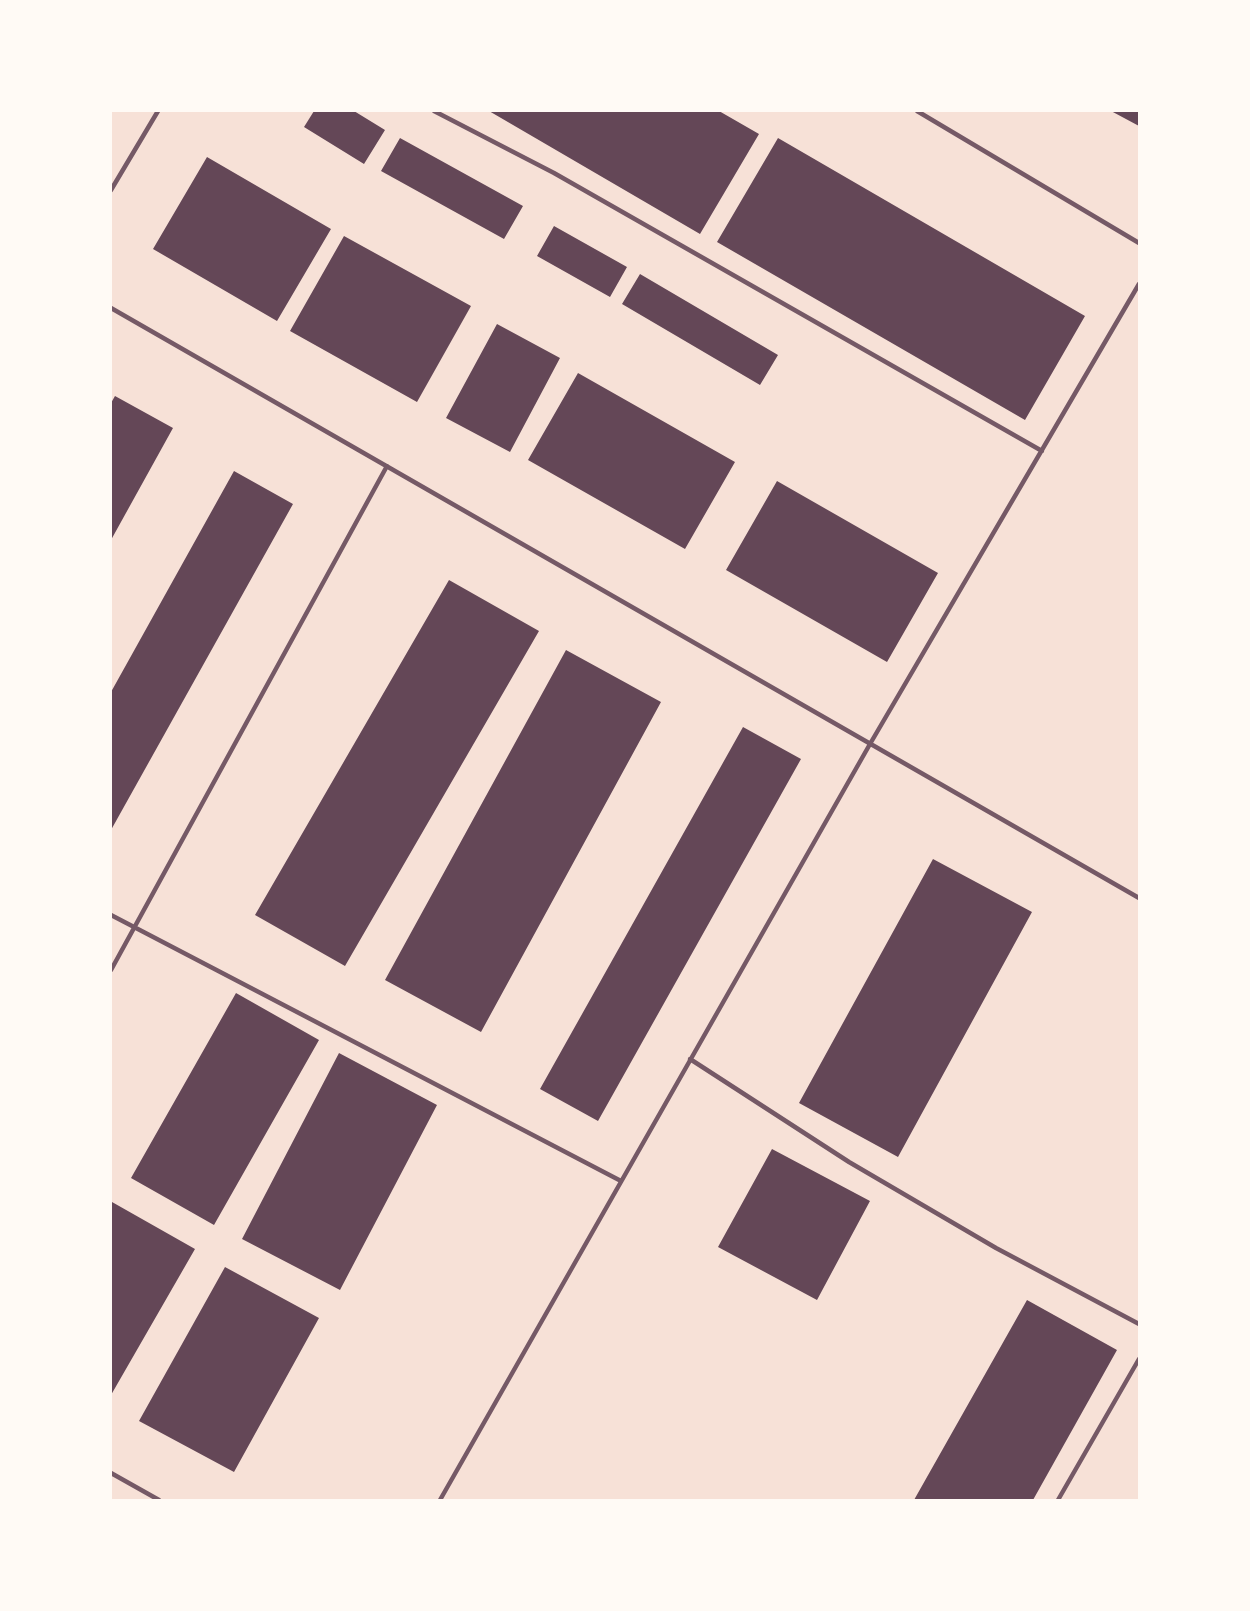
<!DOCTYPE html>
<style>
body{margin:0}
#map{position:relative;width:1250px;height:1611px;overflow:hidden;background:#f7e1d7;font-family:"Noto Sans",sans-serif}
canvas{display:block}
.frame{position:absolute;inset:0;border:112px solid #fffaf5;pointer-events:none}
</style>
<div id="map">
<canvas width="1250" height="1611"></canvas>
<div class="frame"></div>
</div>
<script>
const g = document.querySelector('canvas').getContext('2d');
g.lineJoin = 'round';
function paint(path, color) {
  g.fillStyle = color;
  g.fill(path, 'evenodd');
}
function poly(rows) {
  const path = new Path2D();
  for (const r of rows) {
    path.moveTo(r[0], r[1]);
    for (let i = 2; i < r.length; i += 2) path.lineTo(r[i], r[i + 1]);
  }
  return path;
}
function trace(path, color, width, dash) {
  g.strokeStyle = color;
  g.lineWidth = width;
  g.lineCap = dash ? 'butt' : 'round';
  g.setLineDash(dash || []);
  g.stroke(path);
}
const building = poly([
 [314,111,354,111,385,130,364,164,304,127],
 [489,111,719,111,759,134,700,234],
 [1111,111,1139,111,1139,126],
 [400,138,523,206,504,239,381,171],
 [778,138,1085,316,1025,420,717,242],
 [207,157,331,229,277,321,153,249],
 [554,226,627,267,610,297,537,256],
 [344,236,471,306,417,402,290,331],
 [640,274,778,355,760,385,622,304],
 [497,324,560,358,510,452,446,418],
 [578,373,735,462,685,549,528,460],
 [115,396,173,428,111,540,111,403],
 [234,471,293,504,111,830,111,692],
 [777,481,938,573,887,662,726,570],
 [449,580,539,631,345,966,255,915],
 [566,650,661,702,481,1032,385,980],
 [743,727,801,759,598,1121,540,1089],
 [933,859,1032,912,898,1157,799,1103],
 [236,993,319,1040,214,1225,131,1178],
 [339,1053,437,1105,340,1290,242,1239],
 [772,1149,870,1201,817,1300,718,1247],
 [112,1202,195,1249,111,1395,111,1204],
 [225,1267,319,1318,234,1472,139,1421],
 [1027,1300,1117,1350,1033,1500,914,1500]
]);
const service = poly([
 [434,111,554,173,1042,451],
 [917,111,1139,243],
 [111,190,158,111],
 [111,308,1139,898],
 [111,915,621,1181],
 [111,970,387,466],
 [690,1059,849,1162,996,1248,1139,1324],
 [111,1473,159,1500],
 [440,1500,870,744,1139,284],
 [1058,1500,1139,1359]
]);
paint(building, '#644757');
trace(service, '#755966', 4.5);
</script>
